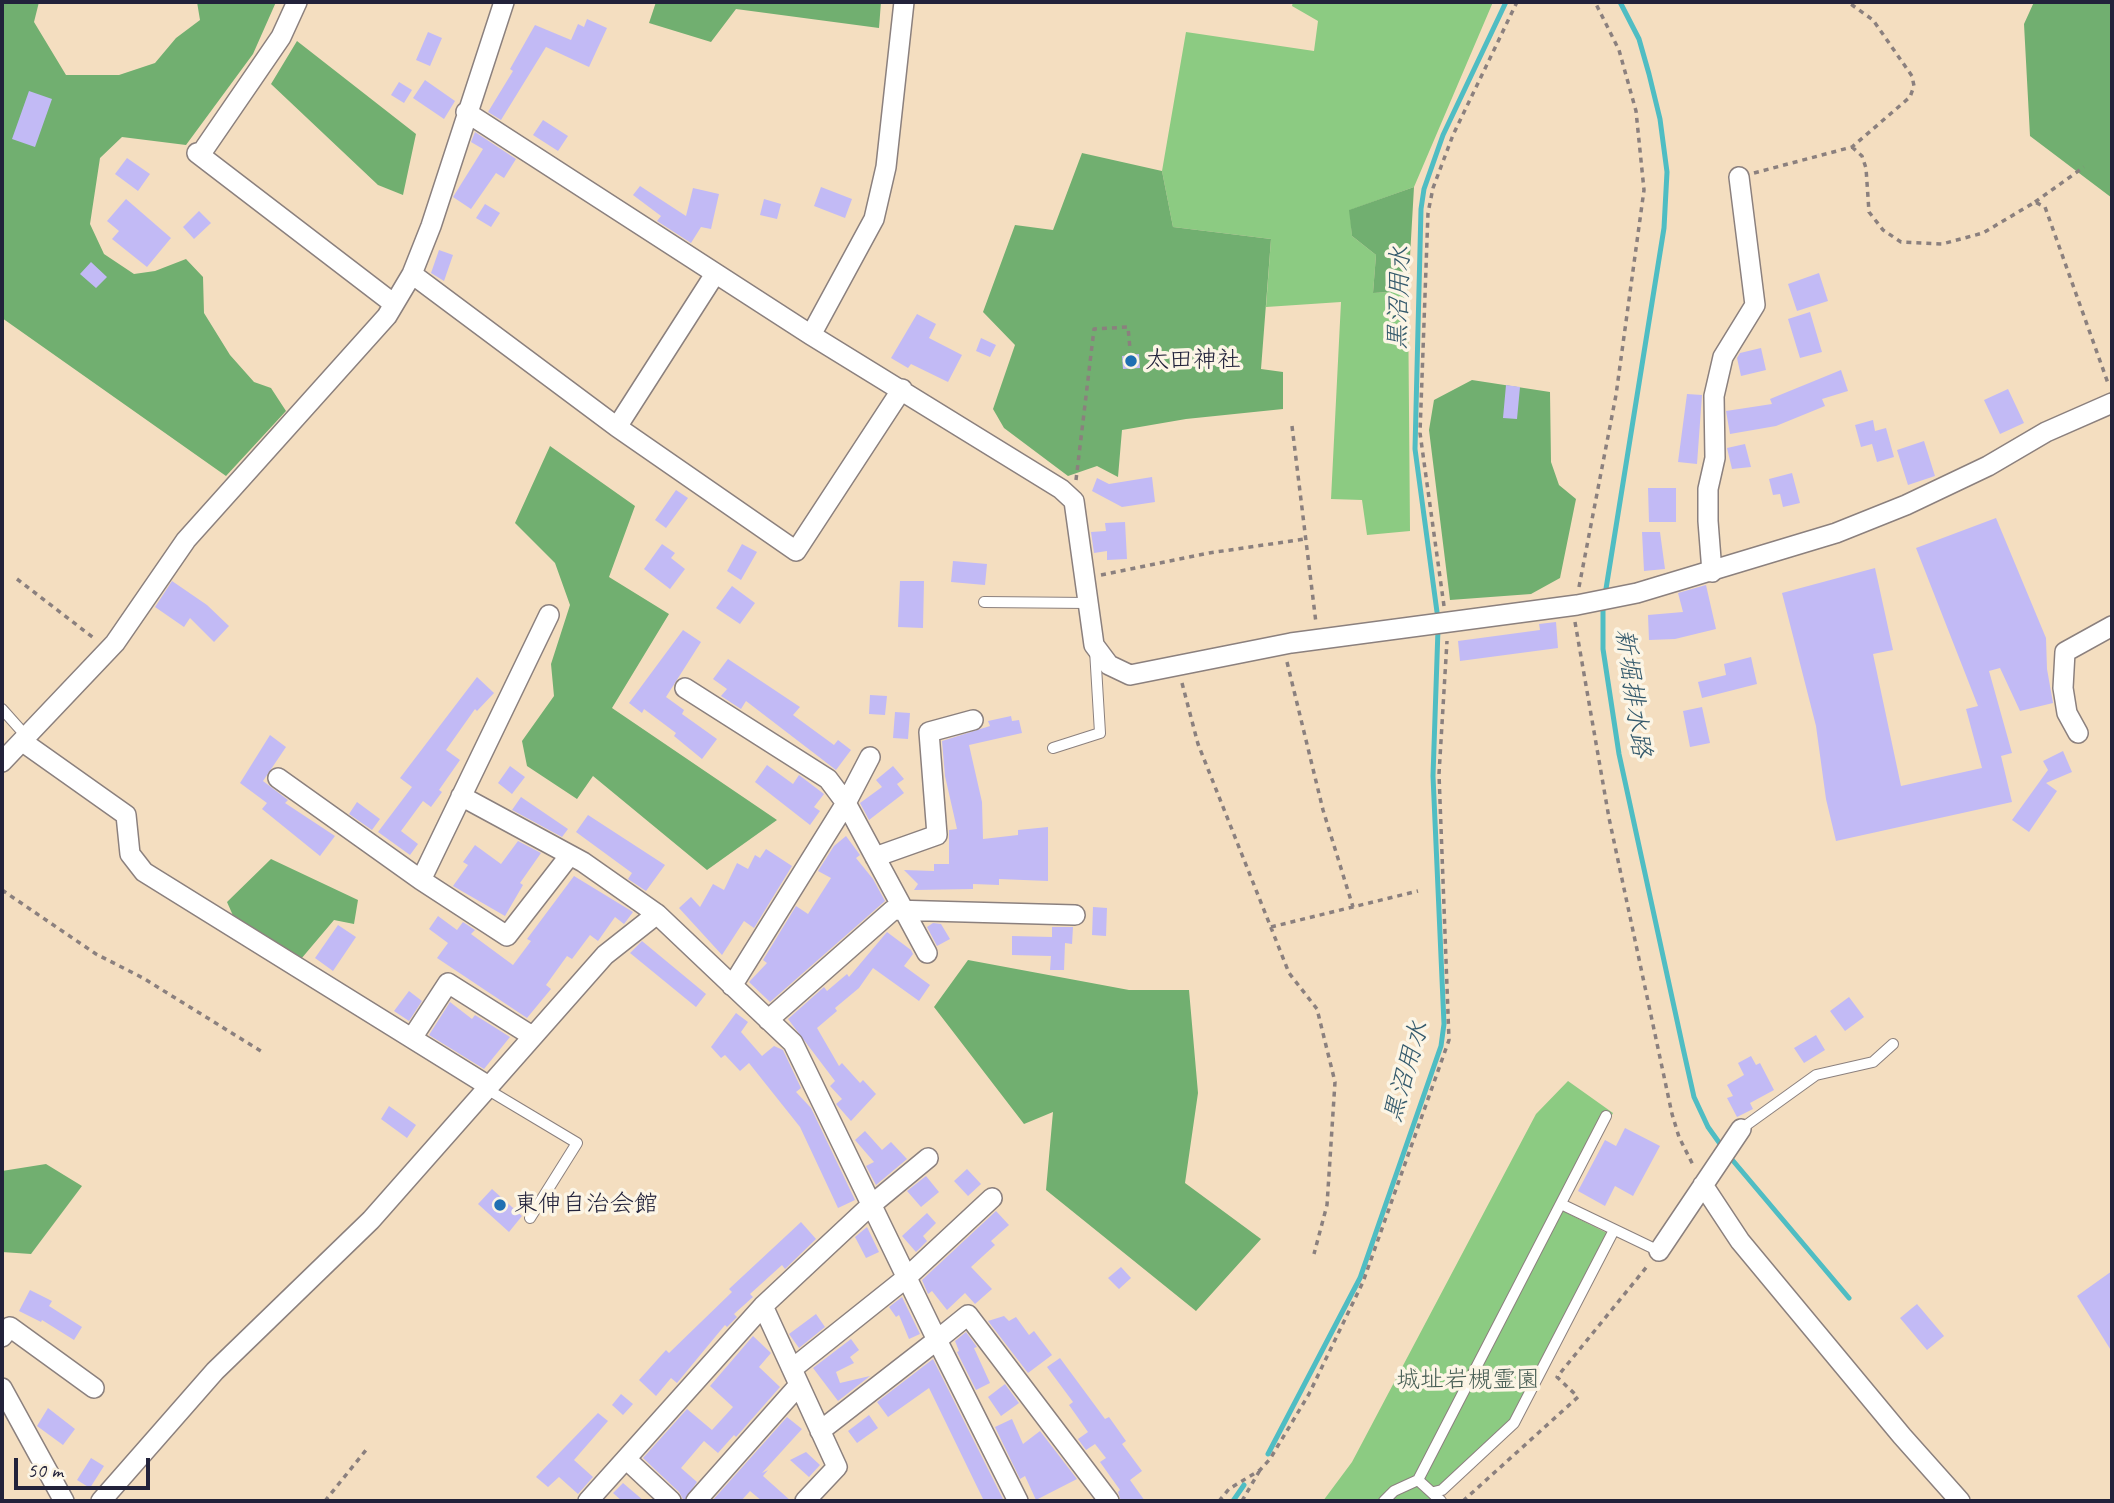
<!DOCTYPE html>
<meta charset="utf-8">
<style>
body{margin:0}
#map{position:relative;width:2114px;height:1503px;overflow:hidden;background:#f4dec0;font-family:Caveat,sans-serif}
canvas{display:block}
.frame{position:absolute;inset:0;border:4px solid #22223b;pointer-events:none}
.scale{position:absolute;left:14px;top:1458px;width:136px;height:32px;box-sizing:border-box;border:4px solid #22223b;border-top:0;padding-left:9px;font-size:21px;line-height:24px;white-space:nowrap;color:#22223b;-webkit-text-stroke:5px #fcf5e5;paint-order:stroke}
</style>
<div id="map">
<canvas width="2114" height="1503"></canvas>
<div class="frame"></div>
<div class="scale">50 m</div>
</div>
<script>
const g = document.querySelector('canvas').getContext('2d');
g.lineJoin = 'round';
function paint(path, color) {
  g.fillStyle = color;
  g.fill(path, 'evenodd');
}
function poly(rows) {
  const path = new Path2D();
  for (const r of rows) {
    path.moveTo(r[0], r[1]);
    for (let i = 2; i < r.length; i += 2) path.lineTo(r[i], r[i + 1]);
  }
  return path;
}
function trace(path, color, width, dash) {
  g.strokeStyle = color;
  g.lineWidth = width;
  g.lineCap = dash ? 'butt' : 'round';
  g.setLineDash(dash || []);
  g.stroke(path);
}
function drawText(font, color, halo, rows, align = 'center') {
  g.font = font + ' Caveat,"Klee One",sans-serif';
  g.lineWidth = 7;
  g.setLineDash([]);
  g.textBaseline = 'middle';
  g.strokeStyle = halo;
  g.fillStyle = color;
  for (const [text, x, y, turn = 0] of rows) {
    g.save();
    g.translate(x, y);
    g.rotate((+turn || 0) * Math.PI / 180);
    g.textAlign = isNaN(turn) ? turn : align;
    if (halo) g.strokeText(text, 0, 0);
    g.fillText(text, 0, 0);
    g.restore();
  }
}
const green = poly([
 [1293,2,1493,2,1414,187,1350,210,1352,236,1376,255,1373,293,1408,291,1410,531,1367,535,1362,500,1331,499,1341,302,1266,307,1271,239,1173,227,1162,171,1186,32,1314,51,1318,21,1292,6],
 [1568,1081,1613,1113,1563,1211,1615,1237,1519,1424,1433,1501,1323,1501,1352,1462,1536,1114]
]);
const forest = poly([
 [2,2,39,2,34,22,66,75,119,75,155,63,176,38,200,20,197,2,276,2,253,54,186,145,122,137,100,158,90,224,104,254,134,274,155,271,186,259,203,277,204,313,230,355,254,382,271,388,286,411,226,476,2,318],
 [656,2,881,2,879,28,736,9,711,42,649,23],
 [2034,2,2112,2,2112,198,2030,136,2024,24],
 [297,41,416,134,403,195,378,185,271,84],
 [1082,153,1162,171,1173,227,1271,239,1261,369,1283,372,1283,409,1186,419,1122,430,1118,477,1097,466,1068,476,1004,428,993,409,1015,345,983,312,1015,225,1053,230],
 [1414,187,1408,291,1373,293,1376,255,1352,236,1349,210],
 [1472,380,1550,392,1551,462,1559,485,1576,499,1560,578,1531,594,1450,600,1429,430,1434,400],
 [550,446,635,506,609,577,669,614,612,708,777,820,707,870,593,776,577,799,527,766,522,741,554,696,551,664,570,605,555,563,515,523],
 [271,859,358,900,354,924,334,920,301,959,235,920,227,902],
 [968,960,1129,990,1189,990,1198,1093,1185,1183,1261,1239,1196,1311,1046,1190,1053,1112,1024,1124,934,1007],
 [46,1164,82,1186,31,1254,2,1252,2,1171]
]);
const stream = poly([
 [1605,595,1664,228,1667,172,1660,119,1649,74,1639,39,1620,2],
 [1603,605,1603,649,1619,754,1683,1048,1694,1097,1708,1127,1723,1148],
 [1437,612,1415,449,1421,209,1424,189,1443,135,1506,2],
 [1729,1156,1849,1298],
 [1268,1454,1360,1278,1441,1046,1444,1024,1433,776,1438,629],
 [1233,1501,1244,1485]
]);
const building = poly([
 [587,19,607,28,589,67,546,47,501,120,488,112,513,71,510,69,535,25,571,40,578,24,584,27],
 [428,32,442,38,430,66,416,60],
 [425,80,455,101,444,119,413,98],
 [399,82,412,90,404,103,391,95],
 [29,91,52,99,35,147,12,139],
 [543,120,568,136,558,151,533,135],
 [475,132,516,159,504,178,496,173,471,209,453,197,483,149,471,142],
 [127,158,150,174,138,191,115,174],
 [640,186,686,216,693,188,719,194,711,229,701,227,691,243,657,221,661,216,633,195],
 [821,187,852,199,845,218,814,206],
 [126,199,171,238,147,267,112,239,119,231,107,221],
 [764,199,781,204,777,219,760,215],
 [485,204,500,213,491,227,476,218],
 [199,211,211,223,194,239,183,227],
 [439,250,453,255,444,281,431,273],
 [91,262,107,277,96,288,80,274],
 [1819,273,1828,301,1797,311,1788,284],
 [1810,312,1822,352,1800,358,1788,319],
 [917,314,936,324,929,338,962,355,948,382,911,364,908,368,891,358],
 [981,338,996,345,990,357,976,351],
 [1761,348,1766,370,1741,376,1737,358,1740,353],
 [1139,354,1140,368,1123,369,1122,356],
 [1841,370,1848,391,1822,399,1825,406,1776,426,1730,434,1726,411,1772,404,1770,399],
 [1506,385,1520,387,1517,419,1503,418],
 [2008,389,2024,423,2000,434,1984,400],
 [1687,394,1702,395,1697,464,1678,462],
 [1873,420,1875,431,1886,428,1894,457,1877,462,1872,444,1861,447,1855,425],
 [1924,441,1935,476,1908,485,1897,450],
 [1745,444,1751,467,1732,469,1727,448],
 [1792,473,1800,503,1783,507,1780,494,1773,495,1769,479],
 [1152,477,1155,502,1122,507,1092,491,1097,478,1109,484],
 [1648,488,1676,488,1676,522,1649,522],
 [676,490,688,498,666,528,655,520],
 [1996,518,2046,638,2047,669,2053,703,2020,711,2000,668,1989,671,2012,753,2001,756,2012,802,1836,841,1826,799,1816,726,1782,593,1875,568,1893,650,1873,654,1901,786,1982,768,1966,709,1978,706,1916,548],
 [1125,522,1127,559,1107,560,1107,551,1094,553,1091,532,1106,531,1105,523],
 [1642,532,1660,532,1665,569,1644,571],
 [662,544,675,553,671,558,685,569,670,589,644,569],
 [742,544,757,552,741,580,727,571],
 [953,561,987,564,985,585,951,582],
 [172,581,207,605,229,626,214,642,190,618,184,627,155,607],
 [900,581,924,581,923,628,898,627],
 [1706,585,1716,629,1675,639,1649,640,1648,615,1683,612,1678,593],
 [732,586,755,603,740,624,716,608],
 [1556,622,1558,648,1460,661,1458,641,1540,630,1539,624],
 [683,630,701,642,666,697,684,710,682,714,717,739,702,759,674,736,676,733,644,709,642,713,629,703],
 [1751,657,1757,684,1702,698,1698,682,1726,675,1724,664],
 [728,659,800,707,793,715,834,745,838,740,851,750,836,770,746,701,741,709,721,696,727,689,713,679],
 [477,677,494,693,477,711,475,709,446,750,460,760,439,790,442,792,431,807,423,801,401,831,418,844,410,855,378,832,412,787,400,778],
 [870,695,887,696,885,715,869,714],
 [1702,707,1710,743,1690,747,1683,711],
 [895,712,910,713,908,739,893,738],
 [1011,716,1012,721,1019,720,1022,733,969,745,982,802,983,839,1018,835,1018,830,1048,827,1048,881,999,879,999,885,973,884,973,889,914,890,918,884,904,870,934,871,934,864,949,864,949,830,957,829,945,776,942,741,990,726,988,721],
 [270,735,286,747,263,781,288,800,285,803,335,836,320,856,262,809,267,803,240,783],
 [2063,751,2072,772,2046,783,2057,791,2029,832,2012,820,2048,770,2043,761],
 [767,765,793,784,799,775,824,794,814,807,820,811,810,825,755,782],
 [510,766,525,777,512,794,498,783],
 [893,766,904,779,897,784,904,793,869,820,860,803,882,787,876,780],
 [521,797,568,829,562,837,512,810],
 [357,802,380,819,372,830,349,814],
 [588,815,665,865,646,891,628,879,632,873,576,832],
 [846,836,860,855,856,858,873,879,885,901,770,1002,749,982,767,963,763,960,796,906,808,914,831,878,818,871,834,846],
 [518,841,541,853,520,883,523,885,505,916,453,886,468,865,463,862,475,845,501,864],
 [766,849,792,866,754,928,744,921,722,955,679,908,691,897,700,907,713,884,724,890,737,863,748,869,755,855,760,858],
 [574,876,633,912,624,924,615,917,598,941,590,935,572,959,567,956,546,985,551,989,527,1018,437,958,448,943,429,929,438,916,457,930,463,922,475,930,471,934,513,965,531,941,527,939],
 [1093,907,1107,908,1106,936,1092,935],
 [933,923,941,924,950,939,937,946,927,927],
 [338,925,356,937,333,971,315,958],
 [1052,927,1073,927,1072,944,1065,943,1064,970,1050,970,1051,956,1012,955,1012,936,1052,937],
 [887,932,911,950,913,954,904,966,930,985,919,1001,873,968,859,988,835,1008,837,1011,817,1028,839,1066,842,1063,860,1083,863,1080,876,1094,851,1121,836,1104,842,1099,830,1086,835,1081,788,1019,824,987,827,991,847,974,849,977],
 [642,941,706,994,696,1007,630,953],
 [409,991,422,1001,409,1021,394,1011],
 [1849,997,1864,1017,1845,1031,1830,1011],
 [450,1002,472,1019,475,1015,510,1037,484,1069,429,1035],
 [736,1013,748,1022,741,1032,762,1056,774,1046,783,1050,801,1088,796,1092,811,1108,855,1200,838,1208,800,1127,749,1063,740,1071,725,1055,721,1058,711,1047],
 [1816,1035,1825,1050,1804,1063,1794,1048],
 [1751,1056,1756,1065,1760,1063,1774,1090,1750,1103,1753,1109,1737,1117,1727,1098,1733,1096,1727,1085,1744,1075,1738,1063],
 [389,1106,416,1125,407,1138,381,1119],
 [1625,1128,1660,1146,1633,1196,1615,1186,1605,1206,1578,1191,1605,1140,1616,1146],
 [865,1131,882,1150,891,1142,907,1159,876,1185,866,1166,874,1162,855,1140],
 [967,1169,981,1184,968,1196,954,1181],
 [926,1176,939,1192,921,1207,907,1191],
 [492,1189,522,1216,509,1232,478,1204],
 [996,1211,1009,1225,991,1241,995,1245,971,1267,992,1289,975,1304,965,1293,947,1310,932,1291,928,1294,922,1280],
 [927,1213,936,1223,923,1236,927,1241,916,1252,902,1236],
 [801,1222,816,1239,785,1269,782,1265,750,1294,753,1297,734,1314,737,1317,727,1327,725,1325,677,1383,671,1378,656,1396,639,1380,666,1350,669,1353,732,1292,729,1289],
 [867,1227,879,1252,866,1258,855,1237],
 [1121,1267,1131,1278,1119,1289,1108,1278],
 [2112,1271,2112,1352,2077,1296],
 [30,1290,52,1301,49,1306,82,1327,74,1340,42,1320,41,1322,19,1311],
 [902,1297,920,1334,909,1339,899,1315,896,1317,889,1307],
 [1917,1304,1944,1336,1927,1350,1900,1318],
 [816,1314,825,1327,799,1348,789,1334],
 [1004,1316,1009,1321,1016,1317,1029,1335,1034,1331,1052,1355,1028,1373,988,1321],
 [966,1332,977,1347,974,1348,990,1383,976,1390,957,1352,959,1351,955,1341],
 [753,1336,771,1353,759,1367,780,1387,736,1437,734,1435,718,1453,704,1441,681,1468,697,1482,684,1501,679,1492,643,1458,687,1409,712,1430,733,1407,710,1386],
 [851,1339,859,1350,850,1357,854,1363,836,1372,840,1383,870,1376,838,1401,813,1368],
 [1060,1358,1105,1419,1109,1417,1126,1441,1122,1444,1142,1471,1130,1480,1145,1501,1121,1501,1118,1492,1120,1490,1100,1462,1106,1458,1095,1444,1086,1450,1078,1439,1088,1432,1069,1405,1073,1402,1047,1367],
 [933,1359,1004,1501,984,1501,929,1388,888,1417,877,1402],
 [1005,1384,1019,1403,1001,1416,988,1397],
 [621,1394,633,1404,623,1415,612,1405],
 [48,1408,75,1429,63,1445,37,1426],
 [598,1413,608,1421,574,1460,593,1477,578,1494,559,1477,548,1487,536,1477],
 [869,1415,878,1428,857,1443,848,1431],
 [787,1417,802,1429,762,1473,768,1470,763,1476,791,1501,762,1501,750,1491,741,1501,712,1501],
 [1012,1419,1023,1444,1040,1431,1077,1479,1036,1500,1025,1476,1020,1479,995,1427],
 [806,1452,820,1465,809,1477,790,1460],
 [91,1458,104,1466,90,1488,77,1480],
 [623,1483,644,1501,622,1501,613,1493]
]);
const path = poly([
 [1852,147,1862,156,1866,168,1869,212,1883,230,1901,242,1942,244,1983,233,2035,202,2045,207,2109,386],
 [1754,173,1852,147,1910,97,1914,86,1912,76,1873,20,1848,2],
 [2035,202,2084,167],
 [1292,426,1316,623],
 [1076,480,1094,329,1128,327,1130,349],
 [1101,575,1209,553,1305,539],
 [17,579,95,639],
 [1579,587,1616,395,1644,190,1636,111,1619,50,1595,2],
 [1444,606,1420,433,1428,213,1433,188,1453,135,1517,2],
 [1575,622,1609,818,1672,1114,1679,1137,1694,1167],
 [1287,662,1323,810,1353,907],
 [1182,683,1198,744,1289,973,1317,1009,1335,1082,1327,1205,1314,1254],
 [2,890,96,954,143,978,264,1053],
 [1271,927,1418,891],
 [325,1501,366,1450],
 [1219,1501,1229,1489,1260,1470,1270,1459,1309,1394,1363,1282,1449,1040,1439,774,1447,641],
 [1242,1501,1260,1470],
 [1463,1501,1578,1397,1557,1377,1649,1264]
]);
const lane = poly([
 [984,602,1088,603],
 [2,709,27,737],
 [1053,748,1100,733,1095,650],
 [485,1088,577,1143,530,1218],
 [1741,1129,1816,1075,1873,1062,1893,1044],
 [1561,1204,1659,1251],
 [1418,1480,1441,1501],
 [1434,1492,1442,1490,1514,1423,1614,1230],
 [1384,1501,1394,1491,1418,1480,1606,1116]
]);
const street = poly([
 [466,112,811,335,1061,489,1074,501,1094,645,1109,665,1130,675,1291,643,1577,605,1637,593,1836,533,1906,505,1988,466,2046,432,2112,403],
 [197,153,394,304],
 [200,155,281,37,297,2],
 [412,274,617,427,796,551,902,389],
 [811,335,874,219,886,167,904,2],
 [617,427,715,274],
 [1712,572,1708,521,1708,489,1715,458,1714,396,1723,357,1755,305,1739,177],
 [685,688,828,779,846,803,927,953],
 [2078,733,2067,713,2063,688,2065,652,2112,626],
 [23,742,126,815,130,854,144,872,487,1085],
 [2,762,115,643,186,540,387,316,412,274,431,226,504,2],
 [278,778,421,880,507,936,570,855],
 [461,796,583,862,657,914,793,1043,937,1340,820,1431],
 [875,857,937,835,929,732,973,720],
 [421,880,549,615],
 [732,986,846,803,870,757],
 [768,1020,893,910,1075,915],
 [412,1038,448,983,532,1036],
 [1703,1185,1740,1241,1902,1436,1960,1501],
 [1659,1251,1741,1129],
 [763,1306,837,1467,805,1501],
 [2,1337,10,1327,94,1388],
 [792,1369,906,1278,992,1198],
 [2,1388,64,1501],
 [626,1459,671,1501],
 [101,1501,215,1371,371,1220,605,955,657,914],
 [588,1501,763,1306,870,1206,928,1158],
 [696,1501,799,1385],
 [1018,1501,937,1340,968,1315,1109,1501]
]);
const markers = [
 [1131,361,7,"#1f6fb2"],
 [500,1205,7,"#1f6fb2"]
];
const poiNames = [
 ["太田神社",1145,361],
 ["東伸自治会館",514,1205]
];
const parkNames = [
 ["城址岩槻霊園",1468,1381]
];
const waterNames = [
 ["黒沼用水",1400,298,-88],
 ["新堀排水路",1632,693,82],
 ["黒沼用水",1407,1072,-74]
];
paint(green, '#8ccb82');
paint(forest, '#71af70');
trace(stream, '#4fbdc3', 5);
paint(building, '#c2baf5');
trace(lane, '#8b807e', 12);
trace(street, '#8b807e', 22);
trace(path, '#8b807e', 3.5, [5, 5]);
trace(lane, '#fff', 10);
trace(street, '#fff', 19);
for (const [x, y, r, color] of markers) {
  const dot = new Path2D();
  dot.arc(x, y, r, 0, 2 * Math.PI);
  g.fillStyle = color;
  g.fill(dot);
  trace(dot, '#fcf5e5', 2.5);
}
drawText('24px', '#22223b', '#fcf5e5', poiNames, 'left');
drawText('24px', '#475d54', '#fcf5e5', parkNames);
drawText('italic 26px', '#32586b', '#fcf5e5', waterNames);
</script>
